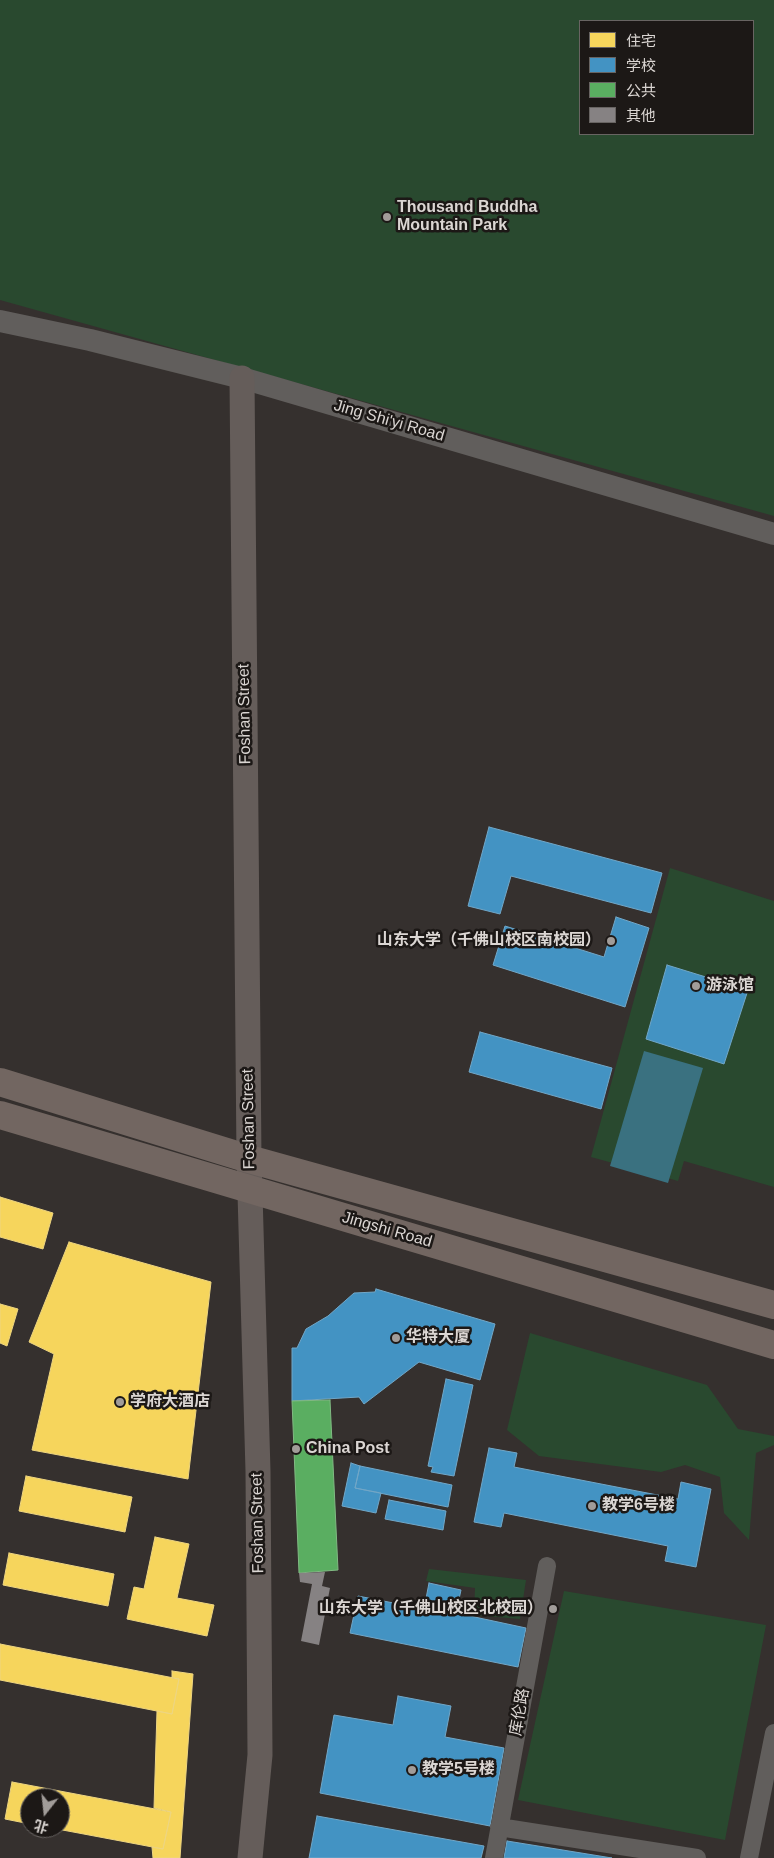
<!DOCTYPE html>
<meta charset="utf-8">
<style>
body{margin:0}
#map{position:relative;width:774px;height:1858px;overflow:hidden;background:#35302e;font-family:Helvetica,"Noto Sans SC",sans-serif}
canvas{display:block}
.legend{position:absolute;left:579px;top:20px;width:175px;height:115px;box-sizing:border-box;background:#1c1816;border:1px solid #686462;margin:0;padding:6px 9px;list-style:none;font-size:15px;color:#dbd6d3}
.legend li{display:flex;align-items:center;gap:10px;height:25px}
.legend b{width:25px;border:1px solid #686462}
.north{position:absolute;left:20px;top:1788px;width:50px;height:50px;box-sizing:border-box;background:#1c1816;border:1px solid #686462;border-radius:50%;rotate:196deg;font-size:14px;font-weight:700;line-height:20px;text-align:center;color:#dbd6d3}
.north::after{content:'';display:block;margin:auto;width:18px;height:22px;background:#a19c99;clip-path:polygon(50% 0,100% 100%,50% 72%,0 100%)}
</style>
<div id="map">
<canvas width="774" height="1858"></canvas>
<ul class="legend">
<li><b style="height:14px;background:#f6d55c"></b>住宅</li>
<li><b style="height:14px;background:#4393c3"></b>学校</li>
<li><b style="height:14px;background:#5aae61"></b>公共</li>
<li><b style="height:14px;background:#868283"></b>其他</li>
</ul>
<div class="north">北</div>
</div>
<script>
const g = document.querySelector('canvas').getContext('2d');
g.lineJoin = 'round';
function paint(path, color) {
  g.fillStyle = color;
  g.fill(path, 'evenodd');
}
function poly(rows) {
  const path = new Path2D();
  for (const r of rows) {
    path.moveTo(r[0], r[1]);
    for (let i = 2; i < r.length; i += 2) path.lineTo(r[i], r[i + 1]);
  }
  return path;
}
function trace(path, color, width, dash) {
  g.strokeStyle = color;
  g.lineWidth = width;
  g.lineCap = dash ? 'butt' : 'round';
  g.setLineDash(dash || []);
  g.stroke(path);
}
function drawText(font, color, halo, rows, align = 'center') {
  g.font = font + ' Helvetica,"Noto Sans SC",sans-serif';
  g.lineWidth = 5;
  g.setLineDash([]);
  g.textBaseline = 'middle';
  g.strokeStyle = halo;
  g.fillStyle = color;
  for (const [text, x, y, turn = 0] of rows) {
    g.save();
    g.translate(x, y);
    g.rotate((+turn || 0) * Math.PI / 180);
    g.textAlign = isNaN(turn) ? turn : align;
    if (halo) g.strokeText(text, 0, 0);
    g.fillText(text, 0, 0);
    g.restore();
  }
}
const green = poly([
 [0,0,774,0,774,516,0,300],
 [580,21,753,21,753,134,580,134],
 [670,868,774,901,774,1187,684,1161,678,1181,591,1157],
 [530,1333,707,1385,738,1429,774,1436,774,1445,756,1453,749,1540,724,1513,720,1477,685,1465,661,1472,539,1456,507,1430],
 [429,1569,526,1580,520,1619,474,1615,475,1588,426,1581],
 [564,1591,766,1625,725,1840,518,1800]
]);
const water = poly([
 [644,1051,703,1068,668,1183,610,1166]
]);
const homes = poly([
 [0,1197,53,1213,43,1249,0,1237,0,1197],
 [69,1242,211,1282,188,1479,32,1450,54,1354,29,1342,69,1242],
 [0,1304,18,1309,7,1346,0,1343,0,1304],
 [26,1476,132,1497,125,1532,19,1511,26,1476],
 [155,1537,189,1544,177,1598,214,1605,207,1636,127,1619,134,1587,144,1589,155,1537],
 [9,1553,114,1574,108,1606,3,1585,9,1553],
 [0,1644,179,1679,172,1714,0,1680,0,1644],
 [172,1671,193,1674,180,1858,153,1858,152,1847,163,1849,171,1812,154,1808,157,1711,172,1714,179,1679,172,1678,172,1671],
 [12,1782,171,1812,163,1849,52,1828,60,1828,60,1798,30,1798,30,1824,5,1819,12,1782]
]);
const schools = poly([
 [489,827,662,873,651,913,511,876,500,914,468,906,489,827],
 [616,917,649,928,625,1007,493,965,505,926,604,957,616,917],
 [667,965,748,990,724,1064,646,1039,667,965],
 [480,1032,612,1068,601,1109,469,1072,480,1032],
 [376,1289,495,1324,480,1380,419,1362,364,1404,359,1397,292,1401,292,1348,297,1348,306,1329,328,1316,354,1293,375,1292,376,1289],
 [446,1379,473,1385,454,1476,431,1472,433,1467,428,1466,446,1379],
 [489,1448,517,1453,514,1467,678,1499,681,1482,711,1489,696,1567,665,1561,668,1546,504,1513,501,1527,474,1522,489,1448],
 [351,1463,360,1466,355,1488,381,1493,376,1513,342,1506,351,1463],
 [360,1466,452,1485,448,1507,355,1488,360,1466],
 [389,1500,446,1511,443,1530,385,1519,389,1500],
 [429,1583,461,1590,456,1613,526,1628,518,1667,350,1633,358,1596,424,1609,429,1583],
 [398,1696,451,1706,445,1737,504,1748,490,1826,320,1793,334,1715,393,1725,398,1696],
 [317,1816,484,1846,481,1858,309,1858,317,1816],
 [507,1841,612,1858,504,1858,507,1841]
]);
const public = poly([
 [330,1400,338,1570,299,1573,292,1401,330,1400]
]);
const building = poly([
 [325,1572,322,1586,330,1588,319,1645,301,1641,312,1584,300,1582,299,1573]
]);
const minor = poly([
 [499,1827,697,1858],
 [494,1858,547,1566],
 [749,1858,774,1733]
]);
const tertiary = poly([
 [0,321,90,340,242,378,774,534]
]);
const secondary = poly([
 [242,378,249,1159,258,1471,259,1611,260,1755,250,1858]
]);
const trunk = poly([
 [0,1082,249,1159,774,1305],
 [0,1115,774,1345]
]);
const markers = [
 [387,217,5,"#a19c99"],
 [611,941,5,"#a19c99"],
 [696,986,5,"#a19c99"],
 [396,1338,5,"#a19c99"],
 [120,1402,5,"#a19c99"],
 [296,1449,5,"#a19c99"],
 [592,1506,5,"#a19c99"],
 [553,1609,5,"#a19c99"],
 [412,1770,5,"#a19c99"]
];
const poiNames = [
 ["Thousand Buddha",397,208],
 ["Mountain Park",397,226],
 ["山东大学（千佛山校区南校园）",601,941,"right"],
 ["游泳馆",706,986],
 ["华特大厦",406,1338],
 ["学府大酒店",130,1402],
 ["China Post",306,1449],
 ["教学6号楼",602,1506],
 ["山东大学（千佛山校区北校园）",543,1609,"right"],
 ["教学5号楼",422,1770]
];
const streetNames = [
 ["Jing Shi'yi Road",389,421,16],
 ["Foshan Street",245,714,-91],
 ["Foshan Street",249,1119,-91],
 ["Jingshi Road",387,1230,16],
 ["Foshan Street",258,1523,-91],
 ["库伦路",520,1712,-80]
];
paint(green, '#29492f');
paint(water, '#3a7180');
paint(homes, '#f6d55c');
trace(homes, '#eed580', 1);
paint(schools, '#4393c3');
trace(schools, '#71a7c8', 1);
paint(public, '#5aae61');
trace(public, '#81ba83', 1);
paint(building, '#868283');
trace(minor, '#615e5c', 18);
trace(tertiary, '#615e5c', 22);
trace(secondary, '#655d5a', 25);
trace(trunk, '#726661', 28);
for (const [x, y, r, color] of markers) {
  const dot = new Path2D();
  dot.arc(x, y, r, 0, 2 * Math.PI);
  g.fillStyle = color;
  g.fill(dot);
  trace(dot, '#1c1816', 2);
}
drawText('bold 16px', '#dbd6d3', '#1c1816', poiNames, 'left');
drawText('16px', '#dbd6d3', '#1c1816', streetNames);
</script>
